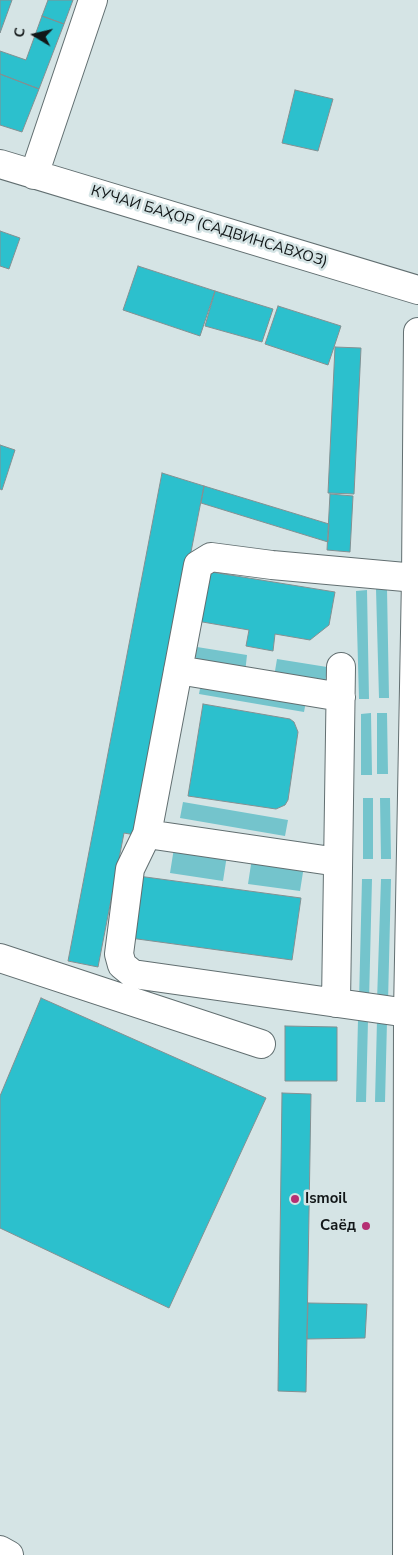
<!DOCTYPE html>
<meta charset="utf-8">
<style>
body{margin:0}
#map{position:relative;width:418px;height:1555px;overflow:hidden;background:#d5e4e5;font-family:"Nunito Sans",sans-serif}
canvas{display:block}
.north{position:absolute;left:10px;top:10px;width:50px;height:50px;-webkit-text-stroke:4px #d5e4e5;paint-order:stroke;rotate:279deg;font-size:14px;font-weight:700;line-height:20px;text-align:center;color:#121718}
.north::after{content:'';display:block;margin:auto;width:18px;height:22px;background:#121718;clip-path:polygon(50% 0,100% 100%,50% 72%,0 100%)}
</style>
<div id="map">
<canvas width="418" height="1555"></canvas>
<div class="north">С</div>
</div>
<script>
const g = document.querySelector('canvas').getContext('2d');
g.lineJoin = 'round';
function paint(path, color) {
  g.fillStyle = color;
  g.fill(path, 'evenodd');
}
function poly(rows) {
  const path = new Path2D();
  for (const r of rows) {
    path.moveTo(r[0], r[1]);
    for (let i = 2; i < r.length; i += 2) path.lineTo(r[i], r[i + 1]);
  }
  return path;
}
function trace(path, color, width, dash) {
  g.strokeStyle = color;
  g.lineWidth = width;
  g.lineCap = dash ? 'butt' : 'round';
  g.setLineDash(dash || []);
  g.stroke(path);
}
function drawText(font, color, halo, rows, align = 'center') {
  g.font = font + ' "Nunito Sans",sans-serif';
  g.lineWidth = 5;
  g.setLineDash([]);
  g.textBaseline = 'middle';
  g.strokeStyle = halo;
  g.fillStyle = color;
  for (const [text, x, y, turn = 0] of rows) {
    g.save();
    g.translate(x, y);
    g.rotate((+turn || 0) * Math.PI / 180);
    g.textAlign = isNaN(turn) ? turn : align;
    if (halo) g.strokeText(text, 0, 0);
    g.fillText(text, 0, 0);
    g.restore();
  }
}
const green = poly([
 [376,589,387,589,389,698,379,698],
 [367,590,369,699,359,699,356,591],
 [197,647,247,655,245,673,194,665],
 [277,659,327,667,325,685,274,677],
 [202,678,307,696,304,712,199,694],
 [371,713,372,775,361,775,361,714],
 [377,713,387,713,388,774,377,774],
 [363,798,373,798,373,859,363,859],
 [380,798,390,798,391,859,381,859],
 [183,802,288,820,285,836,180,818],
 [174,848,227,855,223,881,170,873],
 [252,858,304,866,300,891,248,884],
 [362,879,372,879,369,1001,359,1001],
 [381,879,391,879,388,1002,377,1001],
 [358,1020,368,1020,366,1102,356,1102],
 [377,1020,387,1021,385,1102,375,1102]
]);
const building = poly([
 [0,0,12,0,0,33,0,0],
 [48,0,73,0,64,24,42,16,48,0],
 [42,16,64,24,39,89,0,74,0,51,26,60,42,16],
 [0,74,39,89,22,132,0,125,0,74],
 [295,90,333,99,318,151,282,143,295,90],
 [0,231,20,238,9,269,0,266,0,231],
 [138,266,215,291,200,336,123,310,138,266],
 [215,291,273,309,262,342,205,326,215,291],
 [278,306,341,326,328,365,265,344,278,306],
 [335,347,361,348,354,494,328,493,335,347],
 [0,445,15,450,2,490,0,489,0,445],
 [162,473,204,486,135,835,124,833,98,967,68,961,162,473],
 [204,486,329,524,328,542,201,503,204,486],
 [330,494,353,496,350,552,327,550,330,494],
 [199,570,335,592,329,625,310,640,275,634,273,651,246,646,249,630,191,620,199,570],
 [203,704,290,719,294,722,298,732,288,800,285,805,276,809,188,796,203,704],
 [138,876,301,898,292,960,130,938,138,876],
 [41,998,266,1098,169,1308,0,1228,0,1096,41,998],
 [285,1026,337,1027,337,1081,285,1081,285,1026],
 [282,1093,311,1094,306,1392,278,1391,282,1093],
 [308,1303,367,1304,365,1338,307,1339,308,1303]
]);
const minor = poly([
 [0,164,418,290],
 [34,175,93,0],
 [178,670,341,697],
 [147,834,338,862],
 [0,958,261,1044],
 [336,1003,341,667],
 [408,1013,133,974,122,965,119,954,130,869,147,834,198,565,211,557,272,565,416,578],
 [0,1550,9,1555]
]);
const major = poly([
 [407,1555,408,1013,416,578,418,332]
]);
const markers = [
 [295,1199,5,"#b52f73"],
 [366,1226,5,"#b52f73"]
];
const streetNames = [
 ["КУЧАИ БАҲОР (САДВИНСАВХОЗ)",209,227,17]
];
const poiNames = [
 ["Ismoil",305,1199],
 ["Саёд",356,1226,"right"]
];
paint(green, '#74c4cc');
paint(building, '#2cc0cd');
trace(building, '#839092', 1);
trace(minor, '#626f71', 30);
trace(major, '#626f71', 30);
trace(minor, '#fff', 28);
trace(major, '#fff', 28);
for (const [x, y, r, color] of markers) {
  const dot = new Path2D();
  dot.arc(x, y, r, 0, 2 * Math.PI);
  g.fillStyle = color;
  g.fill(dot);
  trace(dot, '#d5e4e5', 2);
}
drawText('15px', '#121718', '#d5e4e5', streetNames);
drawText('bold 15px', '#121718', '#d5e4e5', poiNames, 'left');
</script>
